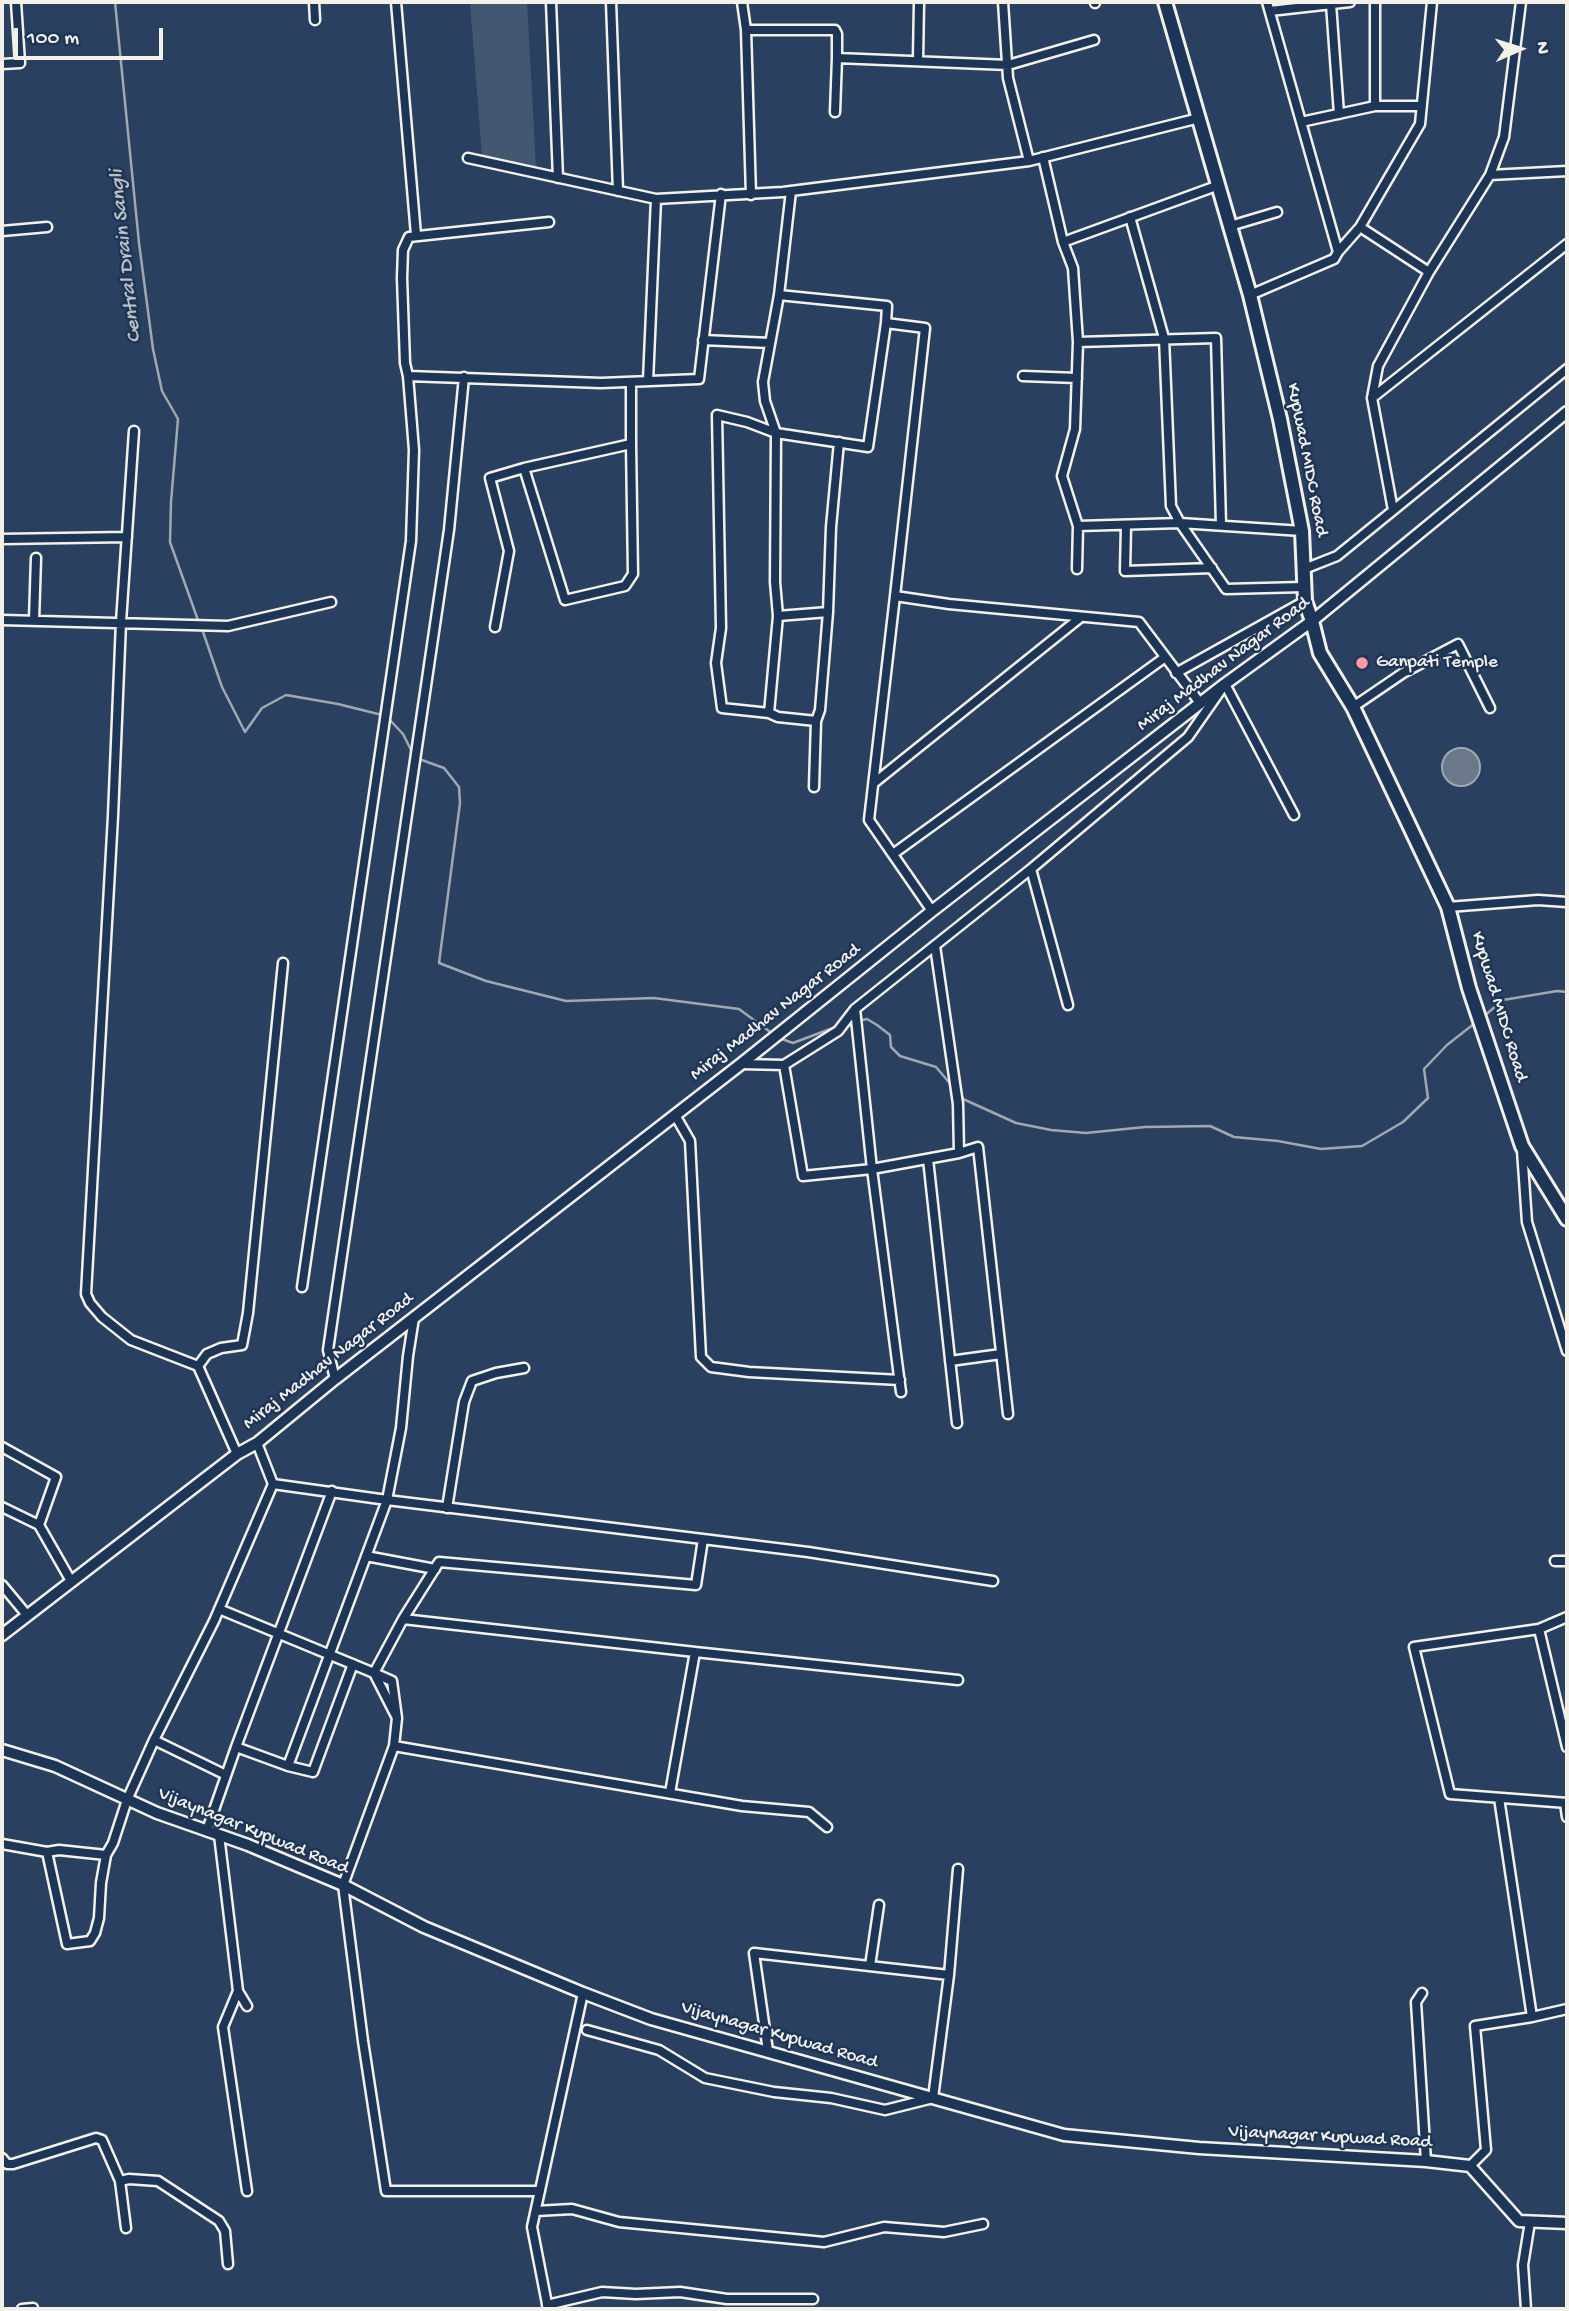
<!DOCTYPE html>
<style>
body{margin:0}
#map{position:relative;width:1569px;height:2311px;overflow:hidden;background:#2a4060;font-family:"Gochi Hand",sans-serif}
canvas{display:block}
.frame{position:absolute;inset:0;border:4px solid #f4f1e8;pointer-events:none}
.north{position:absolute;left:1485px;top:14px;width:70px;height:70px;-webkit-text-stroke:5px #1d3557;paint-order:stroke;rotate:87deg;font-size:19px;font-weight:700;line-height:28px;text-align:center;color:#f4f1e8}
.north::after{content:'';display:block;margin:auto;width:24px;height:32px;background:#f4f1e8;clip-path:polygon(50% 0,100% 100%,50% 72%,0 100%)}
.scale{position:absolute;left:14px;top:28px;width:149px;height:32px;box-sizing:border-box;border:4px solid #f4f1e8;border-top:0;padding-left:9px;font-size:21px;line-height:24px;white-space:nowrap;color:#f4f1e8;-webkit-text-stroke:5px #1d3557;paint-order:stroke}
</style>
<div id="map">
<canvas width="1569" height="2311"></canvas>
<div class="frame"></div>
<div class="north">N</div>
<div class="scale">100 m</div>
</div>
<script>
const g = document.querySelector('canvas').getContext('2d');
g.lineJoin = 'round';
function paint(path, color) {
  g.fillStyle = color;
  g.fill(path, 'evenodd');
}
function poly(rows) {
  const path = new Path2D();
  for (const r of rows) {
    if (r.length === 3) {
      path.moveTo(r[0] + r[2], r[1]);
      path.arc(r[0], r[1], r[2], 0, 2 * Math.PI);
      continue;
    }
    path.moveTo(r[0], r[1]);
    for (let i = 2; i < r.length; i += 2) path.lineTo(r[i], r[i + 1]);
  }
  return path;
}
function trace(path, color, width, dash) {
  g.strokeStyle = color;
  g.lineWidth = width;
  g.lineCap = dash ? 'butt' : 'round';
  g.setLineDash(dash || []);
  g.stroke(path);
}
function drawText(font, color, halo, rows, align = 'center') {
  g.font = font + ' "Gochi Hand",sans-serif';
  g.lineWidth = 5;
  g.setLineDash([]);
  g.textBaseline = 'middle';
  g.strokeStyle = halo;
  g.fillStyle = color;
  for (const [text, x, y, turn = 0] of rows) {
    g.save();
    g.translate(x, y);
    g.rotate((+turn || 0) * Math.PI / 180);
    g.textAlign = isNaN(turn) ? turn : align;
    if (halo) g.strokeText(text, 0, 0);
    g.fillText(text, 0, 0);
    g.restore();
  }
}
const green = poly([
 [470,2,527,2,536,167,482,156]
]);
const water = poly([
 [1461,767,19]
]);
const stream = poly([
 [115,2,139,243,153,349,162,391,178,419,171,502,170,542,199,623],
 [202,629,222,687,245,732,262,708,286,695,338,704,382,715],
 [388,718,403,734,412,752],
 [419,759,444,768,459,787,460,803,439,963,486,981,566,1001,654,998,739,1009,773,1034],
 [1483,1017,1503,1000,1557,991,1567,992],
 [848,1023,867,1019,877,1025,890,1035,891,1047,900,1056,936,1067,953,1087],
 [779,1038,793,1043,838,1026],
 [960,1094,963,1099,1016,1123,1051,1130,1086,1133,1145,1127,1210,1126,1234,1137,1278,1141,1321,1149,1362,1146,1403,1122,1428,1098,1424,1069,1447,1045,1475,1023]
]);
const minor = poly([
 [314,2,315,20],
 [396,2,416,235],
 [551,2,558,178],
 [611,2,618,191],
 [742,2,746,30,751,195],
 [1095,2,1095,3],
 [1375,2,1375,106],
 [1331,4,1339,114],
 [1270,11,1350,2],
 [746,30,835,30,837,34,837,58,1008,65,1094,40],
 [918,60,919,2],
 [2,64,20,63,16,2],
 [835,112,837,58],
 [1301,122,1375,106,1421,106],
 [1043,157,1063,242,1073,268,1078,342,1075,429,1062,476,1078,526,1077,569],
 [468,158,656,199,783,192,1029,161,1008,78,1003,2],
 [1029,161,1199,118],
 [1490,175,1567,171],
 [791,191,779,295,887,306,886,323,925,328,895,596],
 [1130,217,1164,338,1171,506,1180,523,1302,531],
 [1230,226,1277,212],
 [1360,227,1429,272],
 [2,231,47,227],
 [1063,242,1219,185],
 [1338,252,1360,227,1420,124,1432,2],
 [1250,295,1334,259,1338,252,1267,2],
 [703,340,770,343],
 [1078,342,1216,338,1221,525],
 [408,376,405,363,402,278,403,250,409,237,549,222],
 [1023,376,1077,378],
 [648,381,656,199],
 [631,382,631,444,633,574,625,586,565,600,524,468,631,444],
 [1372,398,1567,244],
 [134,431,121,622,113,816,86,1294,90,1303,102,1317,131,1340,198,1366,237,1454],
 [1393,510,1372,398,1378,366,1429,272,1490,175,1504,137,1521,2],
 [1078,526,1180,523,1226,589,1303,587],
 [1126,526,1125,571,1212,568],
 [2,539,127,537],
 [1304,569,1337,556,1567,369],
 [778,616,828,612],
 [2,620,228,626,331,602],
 [34,620,36,558],
 [495,627,509,551,490,478,524,468],
 [1176,673,1305,601],
 [1353,707,1403,673,1458,644,1490,708],
 [769,713,778,616,775,582,776,433,765,401,763,382,779,295],
 [816,721,778,717,769,713,722,708,716,663,721,628,717,415,747,422,776,433,868,447,886,323],
 [874,783,1081,617],
 [814,787,816,721,820,710,828,612,831,527,839,442],
 [893,854,1164,658],
 [1031,869,1068,1005],
 [1448,907,1538,900,1567,902],
 [932,911,869,820,895,596,949,604,1139,622,1200,703],
 [935,946,958,1104,959,1153,978,1147,1008,1414],
 [855,1009,872,1169,901,1392],
 [741,1064,784,1065,838,1031,855,1009,1031,869,1188,737,1225,684,1294,815],
 [784,1065,803,1176,872,1169,959,1153],
 [675,1115,690,1141,701,1357,711,1367,749,1372,900,1380],
 [1522,1150,1527,1222,1567,1351],
 [928,1159,957,1423],
 [302,1287,411,541,414,450,408,376,601,383,699,379,721,194],
 [950,1361,1001,1354],
 [198,1366,207,1354,221,1348,242,1345,248,1313,283,963],
 [335,1379,328,1350,449,530,464,377],
 [257,1443,273,1484,387,1500,401,1428,408,1356,414,1318],
 [2,1447,56,1477,39,1525,71,1581],
 [2,1507,39,1525],
 [447,1508,464,1402,472,1381,496,1373,524,1368],
 [366,1556,435,1569],
 [1555,1561,1567,1561],
 [2,1585,27,1615],
 [219,1609,374,1673,403,1619,695,1652,670,1793],
 [1567,1617,1539,1629,1567,1747],
 [403,1619,439,1562,696,1585,703,1539],
 [1539,1629,1414,1647,1450,1794,1567,1803],
 [695,1652,958,1680],
 [397,1718,374,1673,392,1681,397,1718,394,1746,343,1885,363,2041,386,2191,540,2191],
 [154,1740,226,1775],
 [394,1746,742,1806,809,1812,827,1827],
 [236,1747,288,1766,387,1500,808,1552,993,1581],
 [288,1766,313,1772,353,1664],
 [1499,1798,1532,2017],
 [1565,1803,1567,1817],
 [207,1830,236,1747,332,1491],
 [219,1835,238,1991,247,2006],
 [2,1844,47,1852,59,1850,106,1855],
 [47,1852,67,1944,90,1941,95,1933,99,1918,101,1883,106,1855,113,1843,127,1800,154,1740,214,1621,273,1484],
 [870,1966,879,1905],
 [949,1975,958,1869],
 [238,1991,223,2027,247,2191],
 [1422,1993,1416,2002,1426,2161],
 [587,2030,659,2050,705,2078,774,2092,831,2098,885,2110,933,2098,949,1975,754,1953,768,2051],
 [2,2158,7,2164,13,2164,96,2138,102,2140,120,2181,126,2228],
 [1470,2166,1486,2150,1475,2026,1532,2017,1567,2009],
 [120,2181,129,2179,158,2181,219,2221,225,2231,228,2264],
 [536,2211,572,2209,619,2222,824,2242,884,2227,944,2232,983,2224],
 [547,2305,602,2292,636,2294,680,2292,727,2299,813,2299],
 [22,2309,33,2308],
 [548,2309,532,2227,583,1993],
 [1526,2309,1523,2265,1530,2222]
]);
const tertiary = poly([
 [2,1635,237,1454,257,1443,335,1379,741,1064,932,911,1225,684,1312,621,1567,412],
 [2,1750,55,1766,157,1813,248,1845,343,1885,424,1927,583,1993,651,2019,1064,2135,1199,2148,1426,2161,1470,2166,1519,2221,1567,2223]
]);
const primary = poly([
 [1165,2,1250,295,1280,419,1302,531,1305,601,1312,621,1320,653,1353,707,1448,907,1469,988,1522,1146,1567,1219]
]);
const markers = [
 [1362,663,7,"#ff9aa2"]
];
const streetNames = [
 ["Kupwad MIDC Road",1306,460,79],
 ["Miraj Madhav Nagar Road",1224,665,-37],
 ["Kupwad MIDC Road",1498,1007,73],
 ["Miraj Madhav Nagar Road",776,1013,-38],
 ["Miraj Madhav Nagar Road",329,1362,-38],
 ["Vijaynagar Kupwad Road",253,1832,22],
 ["Vijaynagar Kupwad Road",779,2036,16],
 ["Vijaynagar Kupwad Road",1330,2138,3]
];
const poiNames = [
 ["Ganpati Temple",1376,663]
];
const waterNames = [
 ["Central Drain Sangli",127,256,-96]
];
paint(green, '#445771');
paint(water, '#6a788a');
trace(water, '#a1a8b0', 2);
trace(stream, '#a1a8b0', 2.5);
trace(minor, '#f4f1e8', 13);
trace(tertiary, '#f4f1e8', 15);
trace(primary, '#f4f1e8', 18);
trace(minor, '#1d3557', 8);
trace(tertiary, '#1d3557', 10);
trace(primary, '#1d3557', 12);
for (const [x, y, r, color] of markers) {
  const dot = new Path2D();
  dot.arc(x, y, r, 0, 2 * Math.PI);
  g.fillStyle = color;
  g.fill(dot);
  trace(dot, '#1d3557', 2.5);
}
drawText('19px', '#f4f1e8', '#1d3557', streetNames);
drawText('19px', '#f4f1e8', '#1d3557', poiNames, 'left');
drawText('italic 21px', '#bdc1c2', '#1d3557', waterNames);
</script>
